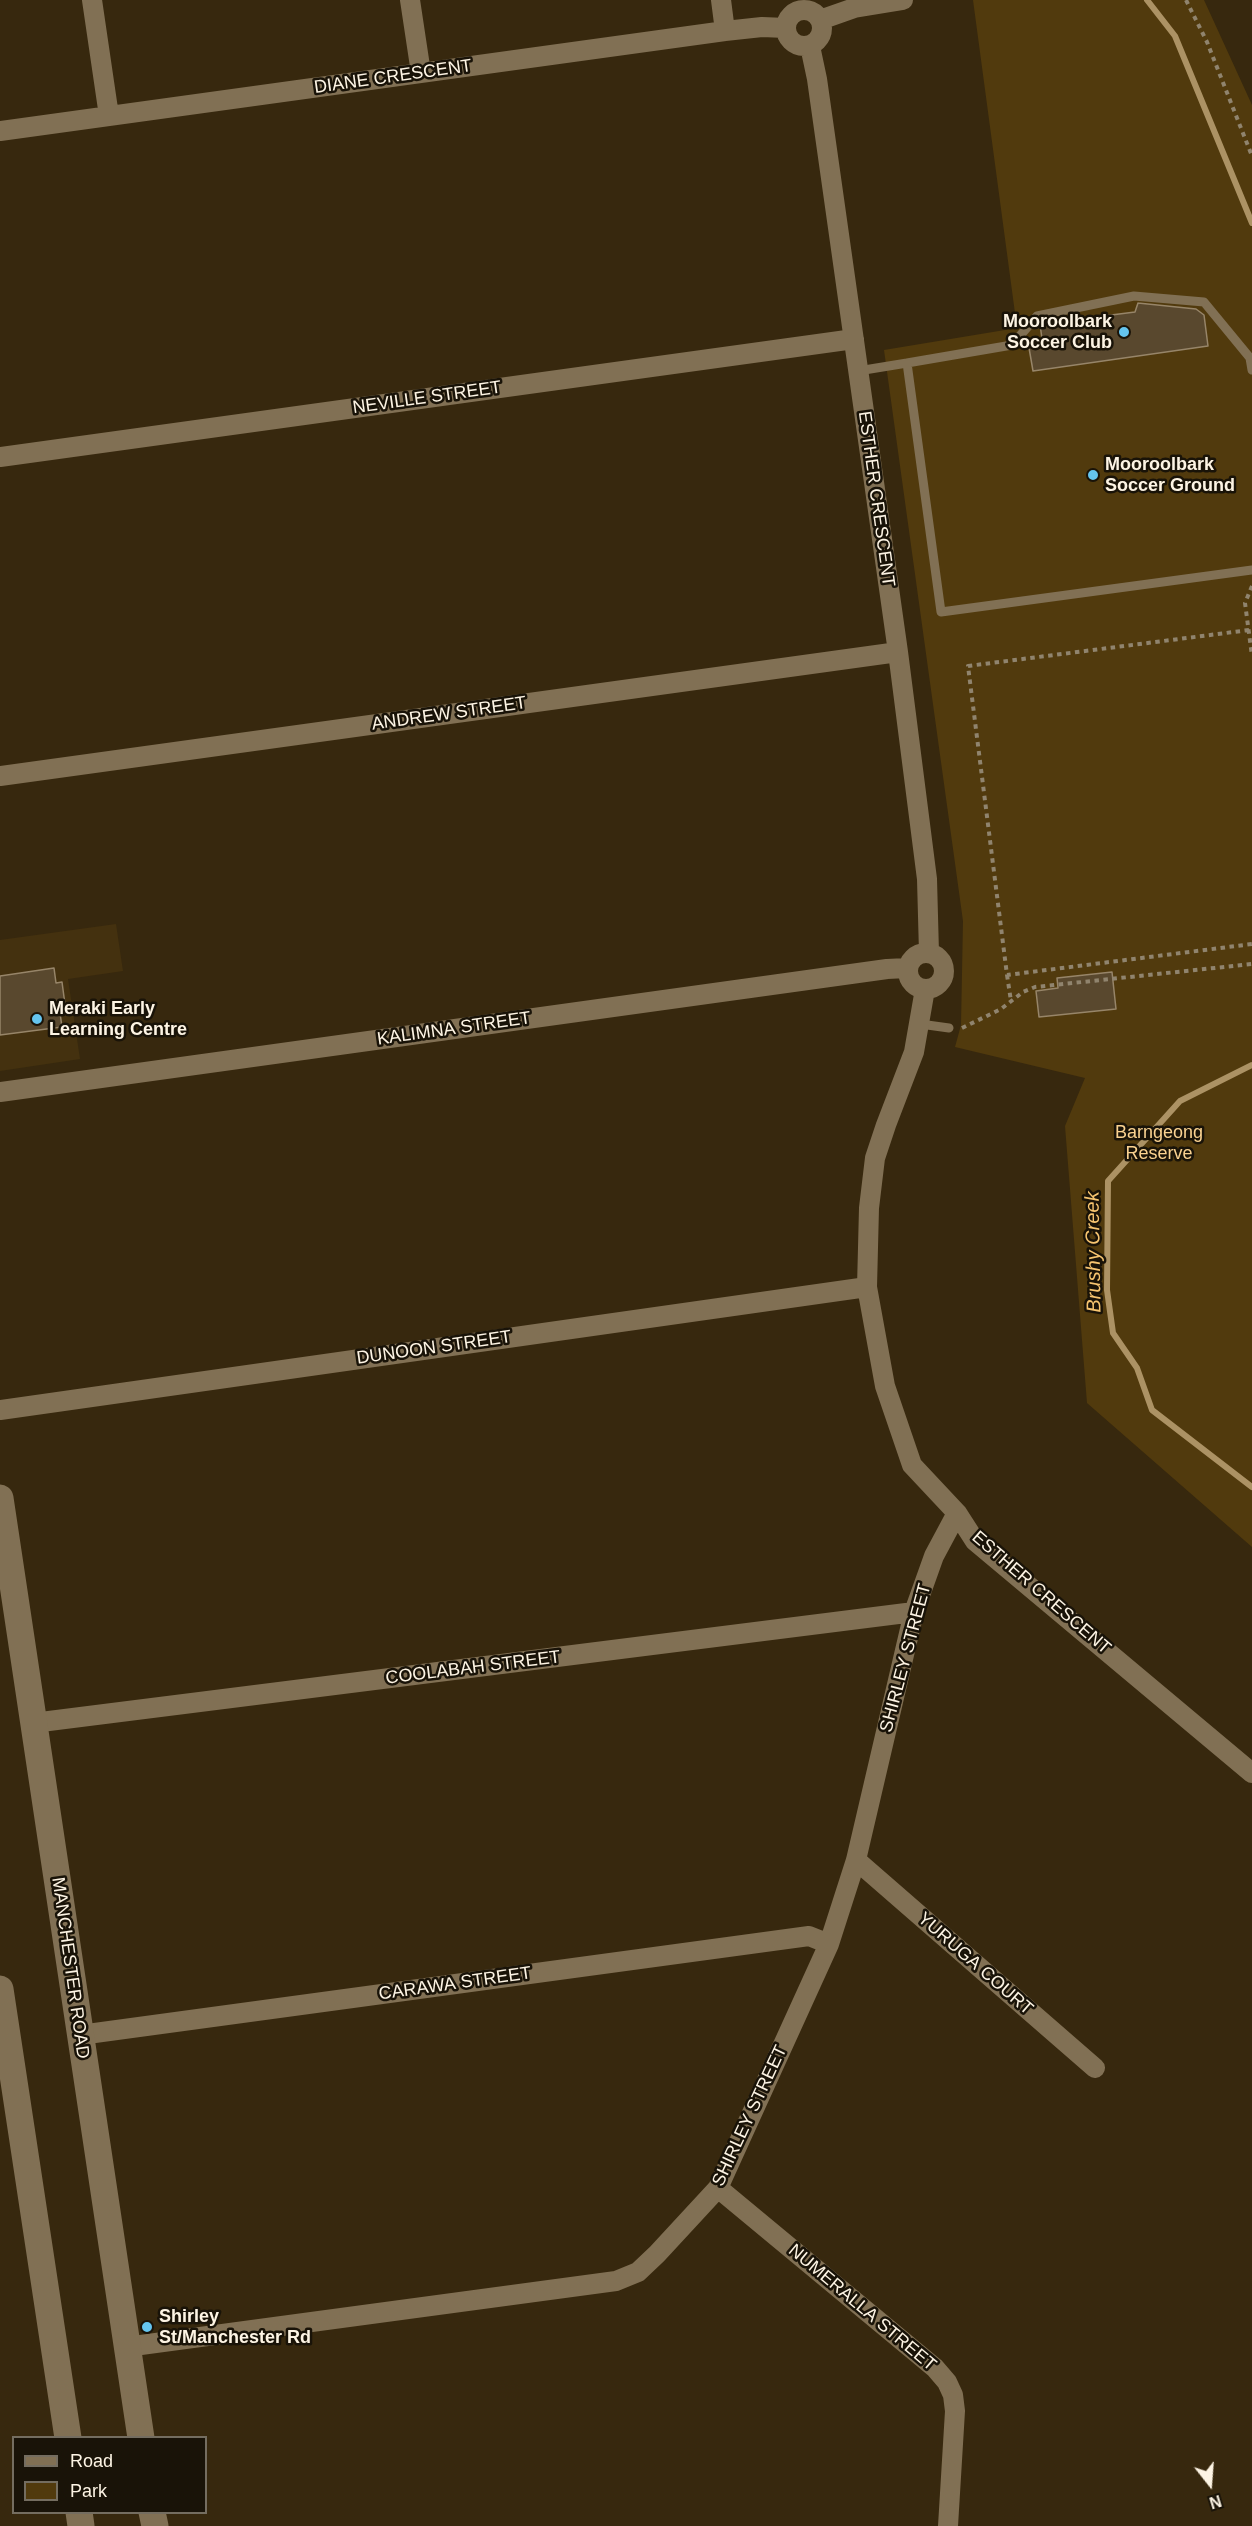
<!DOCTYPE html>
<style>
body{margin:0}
#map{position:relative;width:1252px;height:2526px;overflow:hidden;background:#37280e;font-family:Helvetica,sans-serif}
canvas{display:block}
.legend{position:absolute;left:12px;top:2436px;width:195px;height:78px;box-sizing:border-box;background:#191308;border:2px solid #746d60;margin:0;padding:8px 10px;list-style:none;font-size:18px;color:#fdf4e4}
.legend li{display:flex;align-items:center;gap:12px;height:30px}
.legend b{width:30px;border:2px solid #746d60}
.north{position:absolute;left:1180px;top:2454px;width:60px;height:60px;-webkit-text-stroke:4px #191308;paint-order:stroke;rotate:163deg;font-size:16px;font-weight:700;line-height:24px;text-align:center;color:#fdf4e4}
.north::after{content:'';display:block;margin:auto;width:21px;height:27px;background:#fdf4e4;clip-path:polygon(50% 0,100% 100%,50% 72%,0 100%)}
</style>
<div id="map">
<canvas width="1252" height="2526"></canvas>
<ul class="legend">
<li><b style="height:8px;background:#817054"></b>Road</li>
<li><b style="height:16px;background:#513a0d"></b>Park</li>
</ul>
<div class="north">N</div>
</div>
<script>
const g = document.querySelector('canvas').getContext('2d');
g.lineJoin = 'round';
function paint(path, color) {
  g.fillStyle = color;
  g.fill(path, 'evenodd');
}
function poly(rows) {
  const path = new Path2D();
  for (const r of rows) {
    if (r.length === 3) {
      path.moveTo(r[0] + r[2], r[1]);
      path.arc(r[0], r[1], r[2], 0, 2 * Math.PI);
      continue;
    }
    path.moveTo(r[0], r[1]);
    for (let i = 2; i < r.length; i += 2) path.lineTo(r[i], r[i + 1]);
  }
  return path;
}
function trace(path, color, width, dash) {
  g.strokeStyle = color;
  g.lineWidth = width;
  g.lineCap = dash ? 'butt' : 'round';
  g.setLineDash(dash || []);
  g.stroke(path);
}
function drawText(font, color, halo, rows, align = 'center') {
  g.font = font + ' Helvetica,sans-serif';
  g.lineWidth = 5;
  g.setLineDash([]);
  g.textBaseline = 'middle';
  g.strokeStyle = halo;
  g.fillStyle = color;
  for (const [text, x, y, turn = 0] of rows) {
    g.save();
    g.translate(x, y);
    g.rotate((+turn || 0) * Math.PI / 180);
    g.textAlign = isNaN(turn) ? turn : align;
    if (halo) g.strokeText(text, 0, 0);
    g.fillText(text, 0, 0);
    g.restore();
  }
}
const built = poly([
 [116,924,123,971,68,979,80,1059,0,1071,0,940]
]);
const green = poly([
 [973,0,1204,0,1252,105,1252,1547,1087,1403,1065,1126,1085,1078,955,1047,961,1025,963,921,884,350,1017,328]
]);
const stream = poly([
 [1147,0,1175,36,1252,223],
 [1252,1065,1180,1101,1108,1181,1107,1290,1113,1333,1137,1368,1152,1410,1252,1487]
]);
const building = poly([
 [1138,303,1196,309,1204,315,1208,346,1033,371,1028,342,1042,339,1040,324,1135,312,1138,303],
 [54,968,56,983,62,982,66,1012,60,1013,62,1027,0,1035,0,976,54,968],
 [1112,972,1116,1009,1039,1017,1036,991,1058,988,1057,978,1112,972]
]);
const path = poly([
 [1186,0,1207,42,1252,156],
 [1252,586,1245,603,1252,656],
 [1249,630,968,666,1007,975,1252,944],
 [1007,975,1011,1001],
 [962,1028,1001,1009,1023,992,1035,987,1252,964]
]);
const service = poly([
 [907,363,1012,345,1037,316,1134,296,1204,302,1250,358,1252,370],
 [858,371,907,363,941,612,1252,570],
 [920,1024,949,1028]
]);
const minor = poly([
 [92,0,109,116],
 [410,0,421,73],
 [721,0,725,31],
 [804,28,18],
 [820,20,854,8,903,0],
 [810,46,817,79,898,652,927,879,929,953],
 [0,131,725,31,762,27,786,28],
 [0,457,854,339],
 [0,776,898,652],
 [926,971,18],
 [925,989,914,1052,886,1125,875,1158,869,1208,867,1287,885,1386,912,1465,957,1513,975,1541,1252,1773],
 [0,1092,887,969,907,968],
 [0,1410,867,1287],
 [33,1723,914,1612],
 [856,1860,1095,2068],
 [80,2035,809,1936,829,1944],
 [718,2188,935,2368,947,2382,953,2395,955,2411,948,2526],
 [126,2347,616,2281,638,2272,657,2254,718,2188,829,1944,856,1860,914,1612,934,1556,957,1513]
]);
const secondary = poly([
 [0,1498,141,2438],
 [0,1989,68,2438],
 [79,2512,81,2526],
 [152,2512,155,2526]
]);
const markers = [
 [1124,332,6,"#65c5ef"],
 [1093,475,6,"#65c5ef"],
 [37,1019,6,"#65c5ef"],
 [147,2327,6,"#65c5ef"]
];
const streetNames = [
 ["DIANE CRESCENT",393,77,-8],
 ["NEVILLE STREET",427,398,-8],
 ["ESTHER CRESCENT",876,499,82],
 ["ANDREW STREET",449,714,-8],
 ["KALIMNA STREET",454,1029,-8],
 ["DUNOON STREET",434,1348,-8],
 ["ESTHER CRESCENT",1041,1593,41],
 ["SHIRLEY STREET",906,1658,-75],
 ["COOLABAH STREET",473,1668,-7],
 ["YURUGA COURT",975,1964,41],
 ["MANCHESTER ROAD",70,1968,82],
 ["CARAWA STREET",455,1984,-8],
 ["SHIRLEY STREET",750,2116,-65],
 ["NUMERALLA STREET",862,2308,40]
];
const poiNames = [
 ["Mooroolbark",1112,322,"right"],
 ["Soccer Club",1112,343,"right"],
 ["Mooroolbark",1105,465],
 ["Soccer Ground",1105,486],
 ["Meraki Early",49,1009],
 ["Learning Centre",49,1030],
 ["Shirley",159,2317],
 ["St/Manchester Rd",159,2338]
];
const parkNames = [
 ["Barngeong",1159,1133],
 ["Reserve",1159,1154]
];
const waterNames = [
 ["Brushy Creek",1094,1252,-91]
];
paint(built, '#44310f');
paint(green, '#513a0d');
trace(stream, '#ac9264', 6);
paint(building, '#59482e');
trace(building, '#978569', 1.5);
trace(path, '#90846e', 4, [4.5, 4.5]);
trace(service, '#817054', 9);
trace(minor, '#817054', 20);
trace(secondary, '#817054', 27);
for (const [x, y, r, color] of markers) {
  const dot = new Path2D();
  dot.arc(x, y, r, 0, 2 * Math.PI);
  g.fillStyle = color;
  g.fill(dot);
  trace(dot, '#191308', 2);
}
drawText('18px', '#fdf4e4', '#191308', streetNames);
drawText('bold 18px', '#fdf4e4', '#191308', poiNames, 'left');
drawText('18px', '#fad290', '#191308', parkNames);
drawText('italic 20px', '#f7c570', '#191308', waterNames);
</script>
